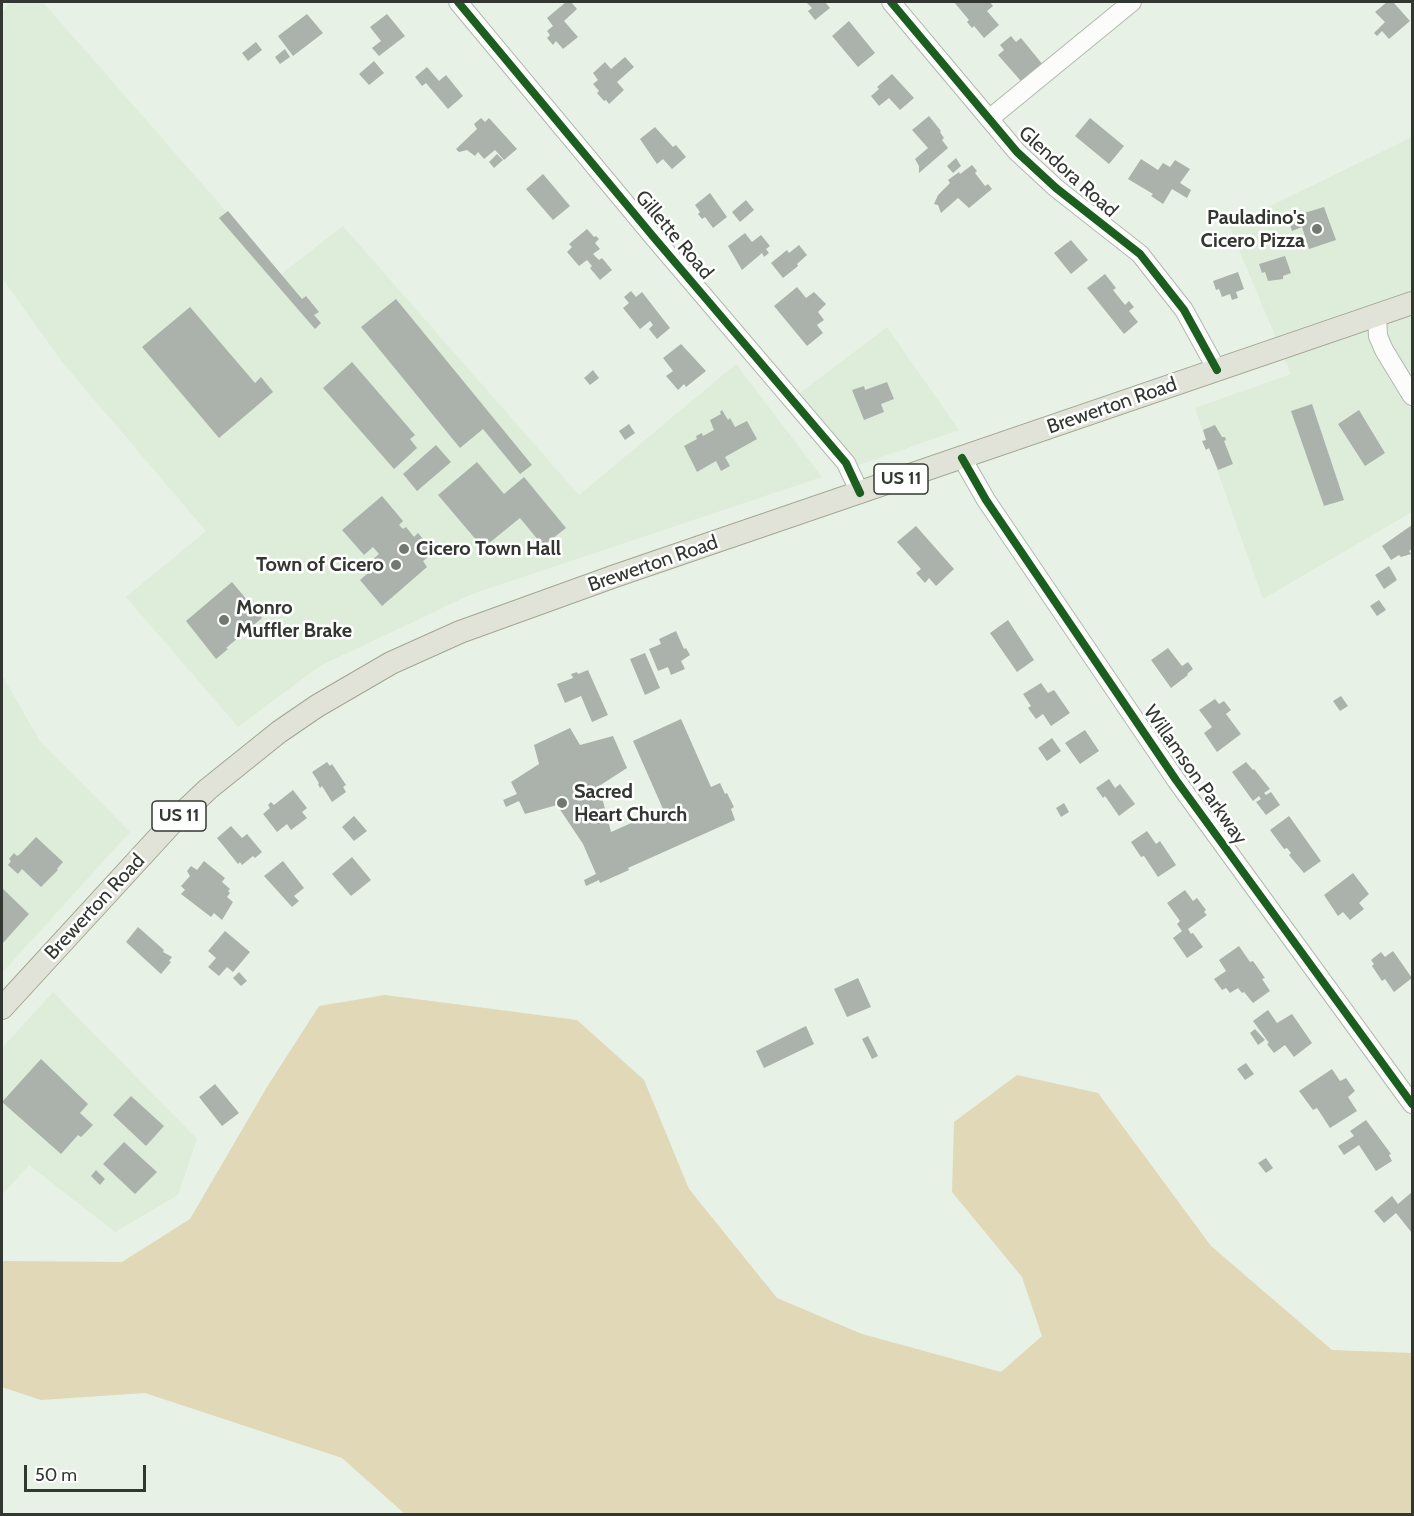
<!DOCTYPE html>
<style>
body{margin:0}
#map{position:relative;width:1414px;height:1516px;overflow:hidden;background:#e8f1e6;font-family:Cabin,sans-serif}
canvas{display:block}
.frame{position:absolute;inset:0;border:3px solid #323831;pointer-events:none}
.scale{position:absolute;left:24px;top:1465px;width:122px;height:27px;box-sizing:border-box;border:3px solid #323831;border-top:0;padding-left:8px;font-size:18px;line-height:21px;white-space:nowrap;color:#323831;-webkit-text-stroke:4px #fff;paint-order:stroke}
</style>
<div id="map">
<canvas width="1414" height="1516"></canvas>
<div class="frame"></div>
<div class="scale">50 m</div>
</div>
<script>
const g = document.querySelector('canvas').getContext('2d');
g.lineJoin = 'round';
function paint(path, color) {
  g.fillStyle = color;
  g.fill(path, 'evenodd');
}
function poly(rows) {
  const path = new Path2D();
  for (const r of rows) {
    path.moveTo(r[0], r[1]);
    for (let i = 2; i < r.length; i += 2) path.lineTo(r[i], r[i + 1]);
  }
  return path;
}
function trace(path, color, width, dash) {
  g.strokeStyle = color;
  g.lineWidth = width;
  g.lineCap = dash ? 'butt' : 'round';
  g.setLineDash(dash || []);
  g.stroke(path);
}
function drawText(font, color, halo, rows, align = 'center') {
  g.font = font + ' Cabin,sans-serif';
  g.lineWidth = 5;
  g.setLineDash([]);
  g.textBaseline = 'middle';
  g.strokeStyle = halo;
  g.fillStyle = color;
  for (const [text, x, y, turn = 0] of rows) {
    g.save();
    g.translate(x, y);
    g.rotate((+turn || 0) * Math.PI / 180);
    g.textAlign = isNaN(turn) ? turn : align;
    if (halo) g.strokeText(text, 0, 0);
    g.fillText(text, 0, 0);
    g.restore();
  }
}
const built = poly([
 [10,2,43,2,281,274,343,226,579,495,736,364,822,477,472,594,320,666,238,727,126,597,206,531,62,362,2,278,2,14],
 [1412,137,1412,512,1263,599,1195,408,1291,374,1229,226],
 [887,327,959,430,856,466,796,396],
 [2,675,40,741,130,832,2,973],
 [53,992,197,1139,178,1195,115,1232,29,1165,2,1195,2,1048]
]);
const green = poly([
 [385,995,577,1020,644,1080,689,1189,777,1298,862,1334,1001,1372,1042,1336,1022,1277,952,1192,954,1122,1017,1075,1098,1093,1211,1246,1332,1350,1412,1353,1412,1514,405,1514,342,1458,145,1393,41,1400,2,1387,2,1261,122,1262,190,1219,267,1087,319,1006]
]);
const building = poly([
 [566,2,571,2,577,9,564,21,578,37,563,49,556,41,553,45,547,38,550,35,547,31,553,26,547,18],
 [806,2,825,2,830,8,815,20,808,11,812,8],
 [954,2,990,2,993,6,987,11,999,25,984,38,974,26,972,28,967,22,969,20],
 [1387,2,1393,2,1410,21,1389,39,1382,31,1377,36,1374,33,1385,22,1375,12],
 [307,14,323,33,293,56,278,36],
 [387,14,405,36,379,56,372,48,381,41,370,27],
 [849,21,875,53,858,67,832,36],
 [1011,36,1016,42,1021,38,1048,71,1027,88,998,55,1004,50,1000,45],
 [256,42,262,50,248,61,242,53],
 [285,49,290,57,280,64,275,57],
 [625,57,634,67,617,82,624,90,609,104,606,100,604,101,597,93,599,91,593,84,598,80,593,73,605,62,611,69],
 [374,61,384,73,369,85,359,74],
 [427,67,439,81,446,75,463,96,448,109,426,83,422,86,415,77],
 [892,74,914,98,900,110,889,98,879,106,871,96,879,89,877,87],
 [929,116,941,131,940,132,944,138,942,140,948,148,919,173,919,166,915,159,928,148,912,130],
 [481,118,485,122,489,118,517,149,504,160,495,150,484,159,478,152,475,156,467,150,459,152,456,149,477,129,474,124],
 [1090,118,1124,146,1109,164,1075,136],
 [655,127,673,147,676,145,686,157,672,169,663,159,657,164,640,139],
 [497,154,503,160,494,168,489,162],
 [956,158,961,166,953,173,947,166],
 [1141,159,1158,170,1163,163,1170,167,1175,160,1190,169,1180,183,1191,190,1187,198,1172,189,1163,204,1151,196,1153,194,1128,179],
 [972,165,977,171,975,173,985,186,988,184,992,189,969,208,958,198,941,213,938,205,934,204,938,195,950,183,948,180,959,172,960,174],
 [543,174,570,206,553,220,526,189],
 [710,193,727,217,713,228,705,217,702,219,698,214,700,212,695,205],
 [746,200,754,210,740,222,732,212],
 [1324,207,1336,240,1309,249,1302,227,1292,231,1288,218],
 [228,211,302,299,306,296,319,312,314,315,321,323,315,329,219,218],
 [587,229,594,237,596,236,599,239,595,243,600,249,593,254,599,260,602,258,612,270,600,280,590,268,592,266,587,260,579,266,567,252,572,247,569,244],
 [745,233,752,242,761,235,770,246,766,249,769,253,764,257,762,253,742,270,728,246],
 [1071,240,1088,260,1071,274,1054,253],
 [799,245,807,255,797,264,798,266,783,278,771,263,787,250,789,253],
 [1285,256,1291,273,1283,276,1283,279,1268,281,1265,272,1262,273,1259,264],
 [1238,272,1244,289,1236,292,1238,298,1232,300,1230,294,1222,297,1219,289,1216,290,1213,281],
 [1105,274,1116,288,1113,290,1125,305,1129,301,1134,307,1129,311,1138,322,1124,334,1087,288],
 [797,287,806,298,814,292,826,304,818,312,824,320,817,325,823,333,807,346,774,306],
 [631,291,636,297,642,292,670,328,657,339,649,329,653,325,650,321,640,329,623,308,629,303,624,297],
 [396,299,532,465,520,474,483,429,460,448,361,327],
 [190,307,255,383,261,377,273,392,219,438,142,347],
 [681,344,706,371,686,387,684,384,678,390,666,376,673,371,663,358],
 [352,362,415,435,410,439,417,448,394,469,323,388],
 [593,370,599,378,590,385,584,378],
 [887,382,894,399,881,404,884,412,864,420,852,390,864,386,865,390],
 [1312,404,1344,500,1324,506,1291,411],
 [722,410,728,420,730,418,735,427,747,421,757,439,725,457,730,466,721,471,716,461,697,472,684,446,697,439,696,436,702,433,703,436,714,430,710,420,721,414,720,412],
 [1359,410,1385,453,1365,466,1338,424],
 [629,424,635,433,625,440,619,431],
 [1215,425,1222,437,1225,437,1226,440,1224,441,1233,464,1218,470,1209,448,1206,450,1202,441,1206,440,1203,430],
 [436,445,451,462,417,491,403,474],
 [477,462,504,494,524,477,566,528,543,546,520,518,483,548,438,495],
 [382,496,403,521,399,525,403,529,406,527,414,537,418,533,434,552,423,561,427,567,382,606,360,580,375,567,370,562,379,554,373,547,364,555,342,530],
 [1412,525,1412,549,1409,551,1411,554,1401,557,1399,555,1391,560,1382,546],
 [916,526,954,569,936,586,929,578,925,583,916,573,921,569,897,542],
 [1389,566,1397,580,1384,589,1375,575],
 [232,582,262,618,226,648,228,649,216,659,186,621],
 [1379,600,1386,610,1377,616,1370,606],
 [1008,620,1034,660,1017,672,990,633],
 [676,631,684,649,686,648,690,655,681,661,685,669,671,675,668,667,658,671,649,649,661,644,659,639],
 [1168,648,1182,666,1188,662,1193,669,1187,674,1188,675,1171,688,1151,660],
 [645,653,660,688,645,695,630,659],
 [588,670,608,715,592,722,581,696,565,703,557,684,573,678,571,674,577,672,578,674],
 [1041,683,1048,693,1054,690,1070,713,1051,726,1043,714,1036,719,1028,708,1031,706,1023,694],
 [1341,696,1348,706,1340,711,1333,701],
 [1215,699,1219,704,1224,701,1231,710,1226,714,1241,734,1217,752,1204,733,1212,727,1199,710],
 [681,719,711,787,720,783,725,794,727,793,734,807,731,809,735,820,628,868,629,870,600,883,599,880,586,886,584,880,596,874,583,844,557,805,525,814,519,801,506,807,503,800,517,794,511,782,539,764,534,745,570,728,580,745,613,736,627,768,599,786,611,832,663,809,633,741],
 [1085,730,1099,751,1080,764,1065,743],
 [1052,738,1061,751,1047,761,1038,748],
 [327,762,330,766,332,764,346,785,343,787,346,792,332,802,322,786,320,788,318,784,319,783,312,772],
 [1246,762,1253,770,1254,769,1270,789,1264,793,1266,795,1271,792,1280,805,1266,815,1256,802,1261,799,1259,796,1253,801,1232,772],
 [1109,779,1115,788,1120,784,1135,804,1119,816,1105,796,1103,798,1096,788],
 [293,790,307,808,302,812,307,818,291,830,287,824,277,832,263,814,270,808,268,805,271,802,274,805],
 [1064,803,1069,812,1061,817,1056,808],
 [354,816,367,831,354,841,342,827],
 [1289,816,1321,861,1304,873,1289,855,1291,853,1287,848,1284,849,1270,830],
 [231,826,242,838,247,834,262,852,255,858,253,856,242,865,240,862,238,864,217,838],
 [1147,831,1156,844,1160,841,1176,865,1158,877,1144,856,1141,857,1131,842],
 [36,837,63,862,57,869,58,870,41,887,22,869,18,874,8,865,11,861,9,859,14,853,17,856,20,854],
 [352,857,371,880,351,896,332,874],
 [204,861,225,878,222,882,230,889,228,891,230,893,227,897,233,902,222,920,214,913,211,917,181,894,185,890,181,886,190,876,187,871,191,866,197,870],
 [283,861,304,888,294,896,299,901,292,907,264,876],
 [1353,873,1369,894,1359,903,1364,909,1350,920,1343,912,1338,916,1324,895],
 [2,888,29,914,2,944],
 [1185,890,1193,901,1197,898,1206,910,1204,912,1207,915,1188,929,1191,934,1193,933,1203,947,1187,958,1173,938,1182,931,1177,924,1180,921,1167,903],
 [138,927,164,950,163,952,172,957,169,961,171,962,161,974,126,942],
 [225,931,250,952,233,972,227,967,219,976,208,967,216,958,208,951],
 [1239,946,1250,962,1253,961,1265,978,1262,979,1270,991,1253,1003,1244,992,1242,993,1238,988,1230,993,1226,988,1222,990,1214,979,1226,971,1219,960],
 [1393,951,1412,978,1394,992,1385,979,1382,981,1372,966,1374,964,1371,960,1381,952,1385,957],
 [239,972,247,981,241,986,233,978],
 [858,978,871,1007,847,1017,834,989],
 [1268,1010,1277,1023,1292,1014,1312,1043,1294,1057,1285,1045,1274,1053,1267,1044,1269,1043,1253,1021],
 [806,1026,814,1044,764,1068,756,1051],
 [1255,1029,1265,1040,1258,1045,1250,1033],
 [868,1036,878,1056,872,1059,862,1039],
 [41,1059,88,1104,80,1113,93,1125,81,1137,78,1135,61,1154,2,1102],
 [1246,1063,1254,1074,1245,1080,1237,1069],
 [1332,1069,1340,1081,1346,1078,1355,1091,1348,1097,1357,1111,1330,1128,1317,1108,1313,1110,1299,1091],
 [215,1084,239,1113,222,1126,199,1097],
 [131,1096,164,1126,146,1146,113,1115],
 [1366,1120,1391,1154,1389,1155,1392,1161,1376,1171,1359,1145,1344,1155,1338,1146,1354,1136,1350,1131],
 [124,1142,157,1172,135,1194,103,1164],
 [1266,1158,1273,1168,1266,1173,1258,1163],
 [96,1170,105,1179,100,1185,91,1176],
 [1412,1192,1412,1233,1396,1213,1384,1223,1374,1211,1392,1196,1398,1204]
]);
const minor = poly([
 [458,2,656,240,846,463,860,493],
 [891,2,1017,152,1056,188,1140,254,1184,310,1217,370],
 [989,119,1132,2],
 [1377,315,1378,336,1384,350,1412,396],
 [962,458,986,500,1176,780,1412,1104]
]);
const major = poly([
 [2,1008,171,824,208,789,279,732,317,706,391,663,460,632,615,576,1412,303]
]);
const cycleway = poly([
 [458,2,656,240,846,463,860,493],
 [891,2,1017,152,1056,188,1140,254,1184,310,1217,370],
 [962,458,986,500,1176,780,1412,1104]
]);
const markers = [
 [1317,229,6,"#727970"],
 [404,549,6,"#727970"],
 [396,565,6,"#727970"],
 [224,620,6,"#727970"],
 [562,803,6,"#727970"]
];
const shields = [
 [901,479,54],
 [179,816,54]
];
const shieldNames = [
 ["US 11",901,479],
 ["US 11",179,816]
];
const streetNames = [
 ["Glendora Road",1068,172,42],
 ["Gillette Road",674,235,50],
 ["Brewerton Road",1112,406,-19],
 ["Brewerton Road",653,564,-19],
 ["Willamson Parkway",1195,775,55],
 ["Brewerton Road",95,907,-47]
];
const poiNames = [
 ["Pauladino's",1305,218,"right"],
 ["Cicero Pizza",1305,241,"right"],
 ["Cicero Town Hall",416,549],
 ["Town of Cicero",384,565,"right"],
 ["Monro",236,608],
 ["Muffler Brake",236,631],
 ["Sacred",574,792],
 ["Heart Church",574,815]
];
paint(built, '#deedda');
paint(green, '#e0d8b6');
paint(building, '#aab2ab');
trace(minor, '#b2b8b0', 20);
trace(major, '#a0a690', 24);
trace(minor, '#fcfdfb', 18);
trace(major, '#e1e3d8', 22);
trace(cycleway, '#1b5e20', 8);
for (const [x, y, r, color] of markers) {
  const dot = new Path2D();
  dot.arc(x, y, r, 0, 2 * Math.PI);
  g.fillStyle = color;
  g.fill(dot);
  trace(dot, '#fff', 2);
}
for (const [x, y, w] of shields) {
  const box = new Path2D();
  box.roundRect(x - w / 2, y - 15, w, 30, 4.5);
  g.fillStyle = '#fff';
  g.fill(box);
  trace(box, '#323831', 1.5);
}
drawText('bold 18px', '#323831', null, shieldNames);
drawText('20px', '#323831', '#fff', streetNames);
drawText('bold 20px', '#323831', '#fff', poiNames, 'left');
</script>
